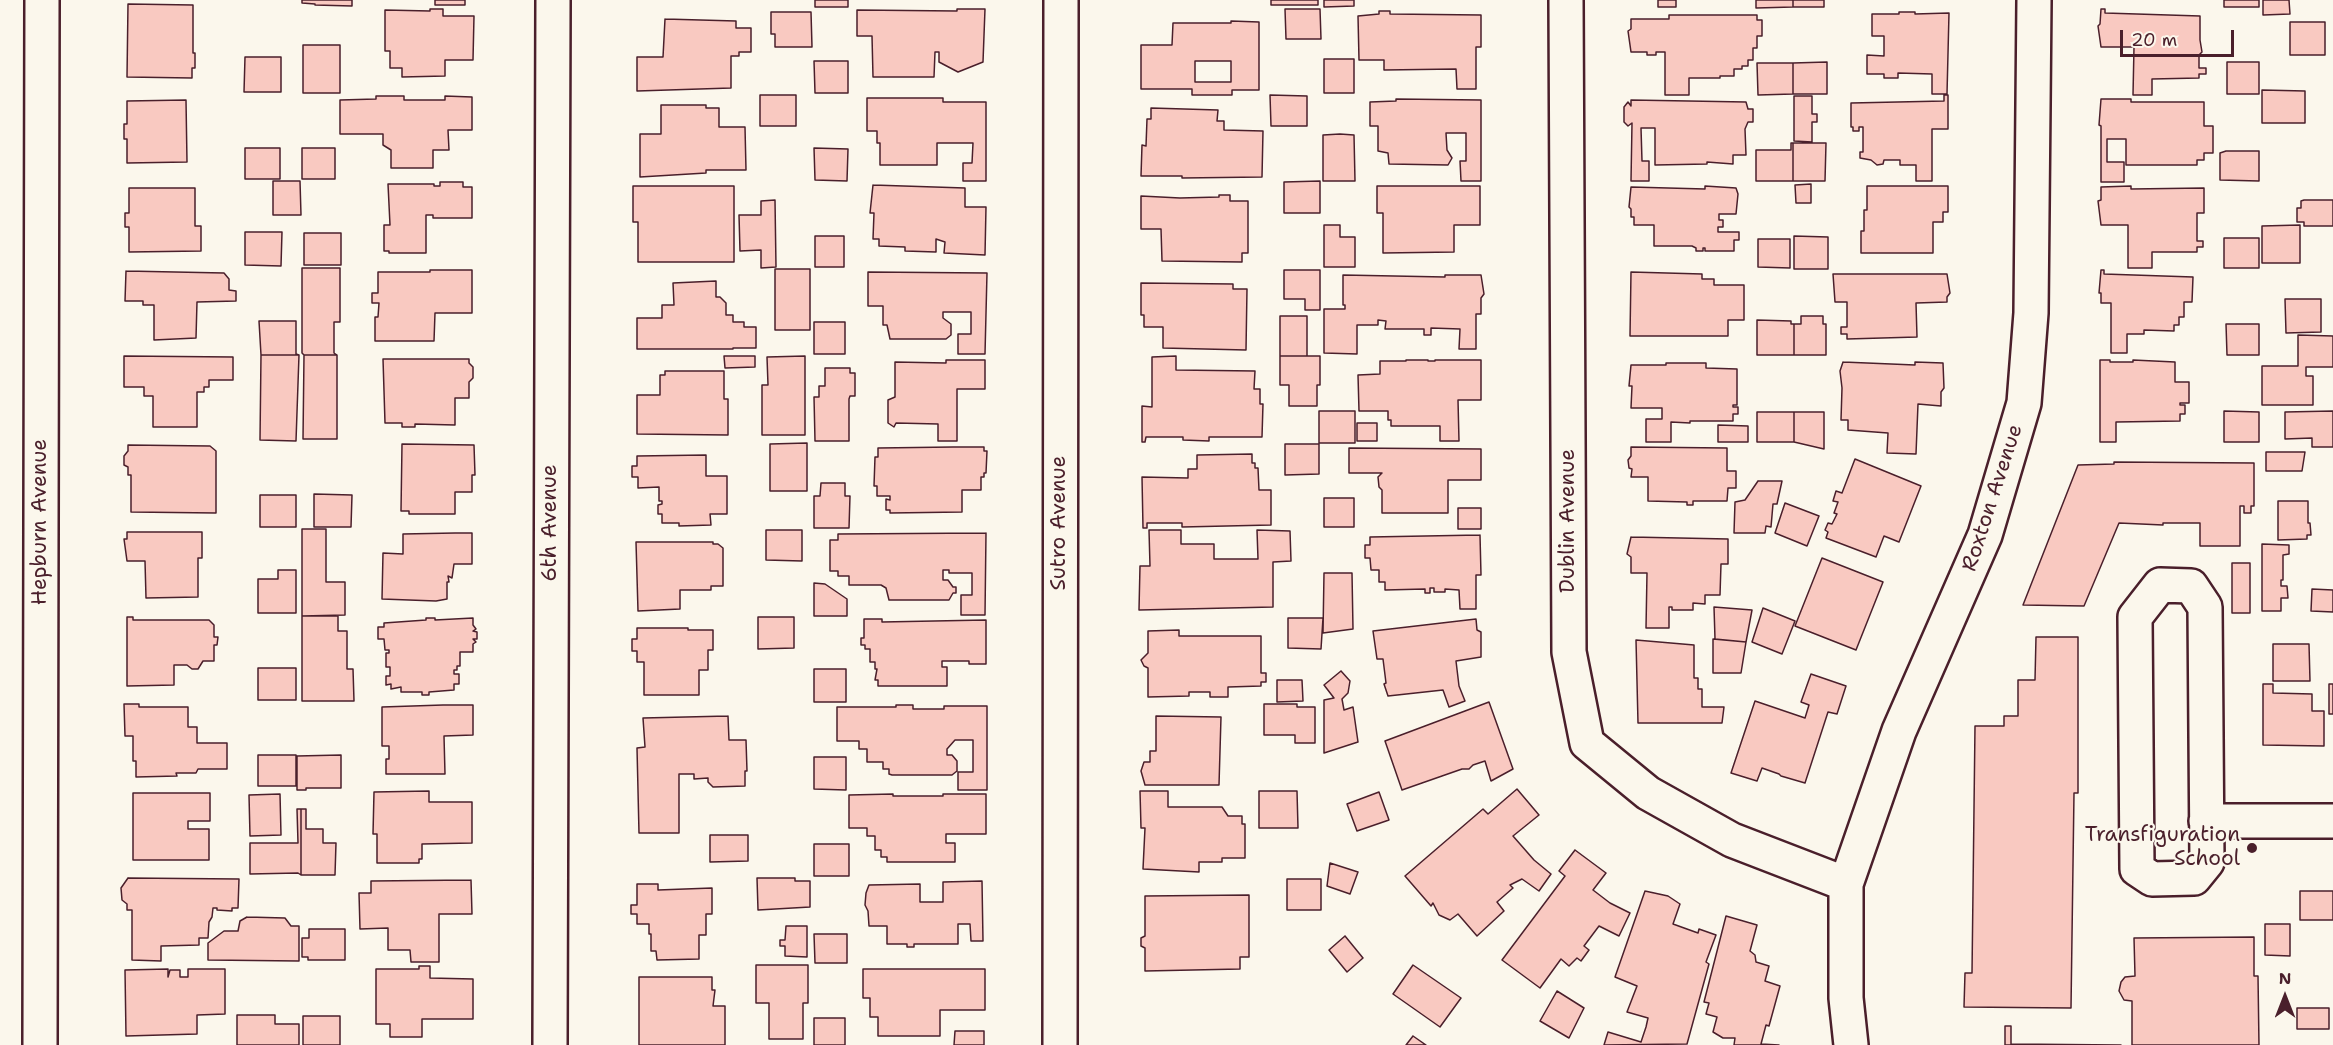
<!DOCTYPE html>
<style>
body{margin:0}
#map{position:relative;width:2333px;height:1045px;overflow:hidden;background:#fbf7ec;font-family:"Shantell Sans",sans-serif}
canvas{display:block}
.north{position:absolute;left:2255px;top:967px;width:60px;height:60px;-webkit-text-stroke:4px #fbf7ec;paint-order:stroke;rotate:0deg;font-size:16px;font-weight:700;line-height:24px;text-align:center;color:#4a1f2b}
.north::after{content:'';display:block;margin:auto;width:21px;height:27px;background:#4a1f2b;clip-path:polygon(50% 0,100% 100%,50% 72%,0 100%)}
.scale{position:absolute;left:2120px;top:30px;width:114px;height:27px;box-sizing:border-box;border:3px solid #4a1f2b;border-top:0;padding-left:8px;font-size:18px;line-height:21px;white-space:nowrap;color:#4a1f2b;-webkit-text-stroke:4px #fbf7ec;paint-order:stroke}
</style>
<div id="map">
<canvas width="2333" height="1045"></canvas>
<div class="north">N</div>
<div class="scale">20 m</div>
</div>
<script>
const g = document.querySelector('canvas').getContext('2d');
g.lineJoin = 'round';
function paint(path, color) {
  g.fillStyle = color;
  g.fill(path, 'evenodd');
}
function poly(rows) {
  const path = new Path2D();
  for (const r of rows) {
    path.moveTo(r[0], r[1]);
    for (let i = 2; i < r.length; i += 2) path.lineTo(r[i], r[i + 1]);
  }
  return path;
}
function trace(path, color, width, dash) {
  g.strokeStyle = color;
  g.lineWidth = width;
  g.lineCap = dash ? 'butt' : 'round';
  g.setLineDash(dash || []);
  g.stroke(path);
}
function drawText(font, color, halo, rows, align = 'center') {
  g.font = font + ' "Shantell Sans",sans-serif';
  g.lineWidth = 4.5;
  g.setLineDash([]);
  g.textBaseline = 'middle';
  g.strokeStyle = halo;
  g.fillStyle = color;
  for (const [text, x, y, turn = 0] of rows) {
    g.save();
    g.translate(x, y);
    g.rotate((+turn || 0) * Math.PI / 180);
    g.textAlign = isNaN(turn) ? turn : align;
    if (halo) g.strokeText(text, 0, 0);
    g.fillText(text, 0, 0);
    g.restore();
  }
}
const building = poly([
 [302,0,352,0,352,6,315,5,315,4,302,3,302,0],
 [435,0,465,0,465,5,435,5,435,0],
 [815,0,848,0,848,7,815,7,815,0],
 [1271,0,1318,0,1318,5,1271,5,1271,0],
 [1324,0,1354,0,1354,6,1324,7,1324,0],
 [1658,0,1676,0,1676,7,1658,7,1658,0],
 [1756,0,1793,0,1793,7,1756,8,1756,0],
 [1793,0,1824,0,1824,7,1793,7,1793,0],
 [2224,0,2259,0,2259,7,2224,7,2224,0],
 [2263,0,2289,0,2290,14,2263,15,2263,0],
 [128,4,193,5,193,53,195,53,195,68,192,68,192,78,127,77,128,4],
 [430,9,443,9,443,16,474,16,473,60,445,60,445,76,402,77,402,68,390,68,390,51,385,51,385,10,430,11,430,9],
 [957,9,985,9,983,62,958,72,939,62,939,52,935,52,934,77,873,77,872,36,857,36,857,10,957,11,957,9],
 [1285,9,1320,9,1321,39,1286,39,1285,9],
 [2101,9,2105,9,2105,13,2200,16,2200,40,2202,52,2199,55,2199,68,2206,68,2206,74,2199,74,2199,78,2152,79,2152,95,2133,95,2134,47,2101,47,2098,26,2100,24,2101,9],
 [1379,11,1390,11,1390,14,1481,15,1481,47,1476,47,1476,89,1457,89,1456,69,1384,70,1384,60,1359,60,1358,16,1379,14,1379,11],
 [771,12,811,12,812,47,775,47,775,34,771,34,771,12],
 [1899,12,1915,12,1915,14,1949,13,1947,94,1932,94,1932,74,1898,73,1898,78,1884,78,1884,74,1867,74,1867,55,1884,56,1884,36,1872,36,1872,14,1899,14,1899,12],
 [1669,15,1757,15,1757,20,1762,20,1762,36,1757,36,1757,48,1753,48,1753,60,1748,60,1748,66,1742,66,1742,69,1734,69,1734,76,1720,76,1720,78,1689,78,1689,95,1665,95,1665,52,1656,52,1656,55,1647,55,1647,52,1631,52,1628,31,1631,29,1631,19,1669,19,1669,15],
 [665,19,736,21,736,28,751,28,751,52,739,52,739,56,731,56,731,88,637,91,637,57,663,57,665,19],
 [1231,21,1259,22,1259,90,1232,90,1232,95,1192,95,1192,89,1141,89,1141,45,1172,45,1173,23,1231,23,1231,21],
 [1195,61,1231,61,1231,82,1195,82,1195,61],
 [2290,22,2325,22,2325,55,2290,55,2290,22],
 [303,45,340,45,340,93,303,93,303,45],
 [245,57,281,57,281,92,244,92,245,57],
 [1324,59,1354,59,1354,93,1324,93,1324,59],
 [814,61,848,61,848,93,815,93,814,61],
 [1827,62,1827,94,1793,94,1793,63,1827,62],
 [2227,62,2259,62,2259,94,2227,94,2227,62],
 [1757,63,1793,63,1793,94,1758,95,1757,63],
 [2262,90,2305,91,2305,123,2262,123,2262,90],
 [760,95,796,95,796,126,760,126,760,95],
 [1270,95,1307,96,1307,126,1271,126,1270,95],
 [1944,95,1948,95,1948,129,1932,129,1932,181,1916,181,1916,165,1900,165,1900,160,1884,160,1883,164,1877,165,1871,160,1860,158,1860,152,1863,152,1863,127,1859,127,1859,131,1853,131,1853,127,1851,127,1851,103,1944,101,1944,95],
 [376,96,404,96,404,100,445,100,445,96,472,97,472,130,448,130,449,150,433,150,433,168,391,168,391,150,383,145,383,134,340,134,340,100,376,99,376,96],
 [1794,96,1812,96,1812,114,1817,114,1817,122,1812,122,1812,142,1794,141,1794,96],
 [867,98,943,98,943,102,986,102,986,181,963,181,963,163,972,163,973,143,937,143,937,165,880,165,880,143,877,143,877,131,867,131,867,98],
 [1396,99,1481,100,1481,181,1461,181,1460,161,1466,161,1466,133,1446,133,1447,150,1452,158,1448,165,1389,164,1388,153,1378,151,1378,126,1370,126,1370,102,1396,101,1396,99],
 [2101,99,2131,99,2131,102,2204,102,2204,126,2213,126,2213,153,2204,153,2204,160,2197,160,2197,165,2126,165,2126,139,2107,139,2107,162,2124,162,2124,182,2101,182,2101,126,2099,125,2101,99],
 [186,100,187,162,127,163,127,139,124,139,124,124,127,124,127,101,186,100],
 [1631,100,1746,102,1748,109,1753,109,1753,122,1748,122,1745,129,1746,155,1733,155,1733,164,1707,162,1707,164,1655,165,1655,128,1641,128,1642,161,1649,161,1649,181,1631,181,1632,123,1628,126,1624,122,1624,107,1628,102,1631,106,1631,100],
 [661,105,706,105,706,108,719,108,719,127,745,127,746,170,706,170,706,173,640,177,640,134,661,134,661,105],
 [1151,108,1218,110,1217,121,1224,121,1224,130,1263,131,1262,177,1182,178,1182,176,1141,176,1142,145,1146,146,1147,119,1151,119,1151,108],
 [1340,134,1354,135,1355,181,1323,181,1323,135,1340,134],
 [1791,143,1793,143,1793,181,1756,181,1756,150,1791,150,1791,143],
 [1793,143,1826,143,1825,181,1793,181,1793,143],
 [245,148,280,148,280,179,245,179,245,148],
 [302,148,335,148,335,179,302,179,302,148],
 [814,148,848,149,847,181,815,180,814,148],
 [2226,151,2259,151,2259,181,2220,180,2220,153,2226,151],
 [273,181,300,181,301,215,273,215,273,181],
 [1320,181,1320,213,1284,213,1284,182,1320,181],
 [440,182,463,182,463,187,472,187,472,218,433,218,433,215,426,215,426,253,389,253,389,251,384,251,384,225,390,225,388,184,434,184,434,186,440,186,440,182],
 [1811,184,1811,203,1796,203,1795,185,1811,184],
 [873,185,965,188,965,207,986,207,985,255,944,253,945,242,936,239,936,252,905,251,905,247,879,246,879,239,873,239,874,213,870,213,873,185],
 [633,186,734,186,734,262,638,262,638,222,633,222,633,186],
 [1377,186,1480,186,1480,225,1454,225,1454,252,1383,253,1383,213,1377,213,1377,186],
 [1705,186,1736,188,1738,194,1736,214,1719,214,1719,220,1723,220,1723,227,1718,227,1718,232,1739,232,1739,240,1734,240,1734,251,1705,251,1705,248,1703,248,1703,251,1696,251,1696,248,1692,246,1654,246,1654,225,1634,225,1634,217,1631,217,1631,209,1629,207,1631,187,1705,189,1705,186],
 [1867,186,1948,186,1948,212,1943,212,1943,222,1933,222,1933,253,1861,253,1861,231,1864,231,1864,210,1867,210,1867,186],
 [2131,186,2131,189,2204,188,2204,213,2197,213,2197,241,2203,241,2203,247,2197,247,2197,252,2152,252,2152,268,2128,268,2128,225,2101,225,2098,201,2101,200,2101,187,2131,186],
 [129,188,195,188,195,226,201,226,201,251,129,252,129,227,125,227,125,213,129,213,129,188],
 [1219,195,1230,195,1230,201,1248,201,1248,253,1242,253,1242,262,1162,261,1161,229,1141,229,1141,196,1180,198,1219,197,1219,195],
 [775,200,776,267,761,268,761,250,740,251,739,215,761,215,761,201,775,200],
 [2304,200,2333,200,2333,226,2304,226,2304,222,2297,222,2297,208,2301,208,2301,201,2304,200],
 [1324,225,1340,225,1340,237,1355,237,1355,267,1324,267,1324,225],
 [2300,225,2300,263,2262,263,2262,226,2300,225],
 [245,232,282,232,281,266,245,265,245,232],
 [304,233,341,233,341,265,304,265,304,233],
 [815,236,844,236,844,267,815,267,815,236],
 [1794,236,1828,237,1828,269,1794,269,1794,236],
 [2224,238,2259,238,2259,268,2224,268,2224,238],
 [1758,239,1790,239,1790,268,1758,267,1758,239],
 [302,268,340,268,340,322,334,322,334,353,337,355,304,355,302,353,302,268],
 [775,269,810,269,810,330,775,330,775,269],
 [430,270,472,270,472,313,435,313,434,341,375,341,375,317,378,317,379,303,372,303,372,293,378,293,378,272,430,272,430,270],
 [1284,270,1320,270,1320,310,1305,310,1305,299,1284,299,1284,270],
 [2101,270,2104,270,2104,274,2193,277,2192,302,2184,302,2184,317,2179,317,2179,325,2174,325,2174,331,2144,330,2144,334,2127,334,2127,353,2111,353,2111,303,2101,303,2101,293,2099,293,2101,270],
 [126,271,224,273,229,279,229,290,236,291,236,301,197,302,196,338,154,340,154,305,143,305,143,301,125,301,126,271],
 [868,272,987,273,985,354,958,354,958,334,971,334,971,312,943,312,943,318,951,324,951,335,946,339,890,339,887,325,883,325,883,306,868,306,868,272],
 [1631,272,1702,274,1702,279,1714,279,1714,285,1744,285,1744,320,1728,320,1728,336,1630,336,1631,272],
 [1833,274,1947,274,1950,293,1947,297,1947,302,1916,303,1917,337,1847,339,1847,334,1841,334,1841,327,1847,327,1847,302,1835,302,1833,274],
 [1343,275,1445,277,1445,275,1481,275,1484,294,1481,298,1481,314,1476,314,1476,349,1459,349,1460,329,1431,328,1431,335,1424,335,1424,329,1385,329,1386,321,1378,320,1378,325,1357,325,1357,354,1324,353,1324,309,1345,309,1345,305,1343,305,1343,275],
 [716,281,716,297,720,297,726,303,726,315,733,315,733,322,744,322,744,327,756,327,756,348,733,348,733,349,637,349,637,318,662,318,662,305,674,305,673,283,716,281],
 [1141,283,1233,284,1233,289,1247,289,1246,350,1163,348,1163,327,1144,327,1144,315,1141,315,1141,283],
 [2285,299,2321,299,2321,332,2286,333,2285,299],
 [1280,316,1307,316,1307,356,1320,356,1280,356,1280,316],
 [1801,316,1823,316,1823,324,1826,324,1826,355,1794,355,1794,324,1801,324,1801,316],
 [1757,320,1791,321,1791,324,1794,324,1794,355,1757,355,1757,320],
 [259,321,296,321,296,354,299,355,261,355,259,321],
 [814,322,845,322,845,354,814,354,814,322],
 [2226,324,2259,324,2259,355,2227,355,2226,324],
 [2298,335,2333,336,2333,367,2306,367,2306,376,2313,376,2313,405,2262,405,2262,366,2298,366,2298,335],
 [261,355,299,355,296,441,260,440,261,355],
 [304,355,337,355,337,439,303,439,304,355],
 [124,356,233,357,233,380,209,380,209,387,204,387,204,392,197,392,197,427,153,427,153,396,144,396,144,387,124,387,124,356],
 [724,356,755,356,755,367,725,368,724,356],
 [805,356,805,435,762,435,762,385,768,385,767,357,805,356],
 [1176,356,1176,370,1255,371,1254,389,1260,389,1260,404,1263,404,1262,437,1209,437,1209,441,1183,440,1183,437,1146,437,1145,442,1142,442,1142,406,1152,407,1152,357,1176,356],
 [1280,356,1320,356,1320,385,1317,385,1317,406,1289,406,1289,385,1280,385,1280,356],
 [383,359,469,359,469,363,473,367,473,378,469,382,469,398,455,398,455,425,415,424,415,427,402,427,402,423,385,423,383,359],
 [946,360,985,360,985,389,957,389,957,441,938,441,938,424,896,423,894,427,888,423,888,400,895,397,895,362,946,363,946,360],
 [1406,360,1428,360,1428,361,1435,361,1435,360,1481,360,1481,400,1458,400,1459,441,1440,441,1440,426,1391,426,1391,420,1388,420,1388,411,1359,411,1358,375,1380,374,1380,361,1406,361,1406,360],
 [2100,360,2110,360,2110,362,2133,362,2133,360,2175,362,2175,382,2189,382,2189,403,2180,403,2180,405,2185,405,2185,414,2180,414,2180,421,2116,422,2116,442,2100,442,2100,360],
 [1843,362,1915,365,1915,362,1943,363,1944,388,1941,392,1941,406,1918,404,1916,454,1887,453,1888,433,1848,430,1848,420,1841,420,1842,388,1840,371,1843,362],
 [1666,363,1706,363,1706,368,1737,369,1737,405,1733,405,1733,407,1738,407,1738,414,1733,414,1733,421,1690,421,1690,423,1671,422,1671,442,1646,442,1646,419,1662,419,1662,408,1631,408,1632,386,1629,386,1631,365,1666,365,1666,363],
 [825,368,850,368,850,373,855,373,855,396,850,396,849,399,849,441,815,441,814,397,819,397,819,386,825,386,825,368],
 [665,371,724,371,724,399,728,399,728,435,637,434,637,395,660,395,660,375,665,375,665,371],
 [1319,411,1355,411,1355,443,1319,443,1319,411],
 [2224,411,2259,412,2259,442,2224,442,2224,411],
 [2333,411,2333,447,2312,447,2312,438,2285,439,2285,412,2333,411],
 [1757,412,1794,412,1794,442,1757,442,1757,412],
 [1794,412,1824,412,1824,449,1794,442,1794,412],
 [1357,423,1377,423,1377,441,1357,441,1357,423],
 [1718,425,1748,426,1748,442,1718,442,1718,425],
 [807,443,807,491,770,491,770,444,807,443],
 [402,444,474,445,475,475,472,475,472,492,455,492,455,514,409,514,409,511,401,511,402,444],
 [1285,444,1319,444,1319,474,1285,475,1285,444],
 [128,445,210,446,216,451,216,513,131,512,131,475,128,475,128,467,124,465,124,456,128,451,128,445],
 [953,447,984,447,984,451,987,451,986,473,984,473,984,477,981,477,981,490,962,490,962,512,890,513,890,510,886,510,886,499,890,500,890,496,877,496,877,486,874,486,875,457,878,457,878,448,953,447],
 [1631,447,1727,448,1727,471,1736,471,1736,488,1728,488,1727,501,1693,501,1693,505,1687,505,1687,502,1648,501,1648,477,1631,477,1632,469,1629,468,1628,460,1631,456,1631,447],
 [1349,448,1481,449,1481,480,1448,480,1448,513,1382,513,1382,490,1379,487,1378,477,1382,473,1349,473,1349,448],
 [2266,452,2305,452,2302,471,2266,471,2266,452],
 [1252,454,1252,463,1255,463,1255,468,1258,468,1259,490,1271,490,1271,525,1182,527,1182,523,1147,523,1147,528,1143,528,1142,477,1188,478,1188,469,1197,469,1197,455,1252,454],
 [706,455,706,476,727,476,727,514,710,514,711,525,679,526,679,523,662,523,662,514,658,514,658,505,662,504,662,501,659,501,659,487,638,488,638,477,632,477,632,466,637,466,637,456,706,455],
 [1855,459,1921,486,1899,542,1884,536,1876,557,1826,538,1828,532,1825,530,1828,523,1832,524,1837,514,1834,513,1838,502,1833,501,1836,491,1842,493,1855,459],
 [2114,462,2254,463,2254,506,2251,506,2251,513,2244,513,2244,506,2240,506,2240,546,2200,546,2200,523,2163,523,2163,525,2119,523,2084,606,2023,605,2078,465,2114,464,2114,462],
 [1758,481,1782,481,1777,504,1773,504,1771,527,1766,526,1765,533,1734,533,1735,502,1745,500,1758,481],
 [821,483,845,483,845,496,850,496,849,528,814,528,814,496,820,496,821,483],
 [314,494,352,495,351,527,314,527,314,494],
 [260,495,296,495,296,527,260,527,260,495],
 [1324,498,1354,498,1354,527,1324,527,1324,498],
 [2278,501,2308,501,2308,523,2310,523,2311,535,2307,535,2307,539,2278,540,2278,501],
 [1785,503,1819,516,1807,546,1775,533,1785,503],
 [1458,508,1481,508,1481,529,1458,529,1458,508],
 [302,529,326,529,326,582,345,582,345,615,302,616,302,529],
 [766,530,802,530,802,561,766,560,766,530],
 [1149,530,1181,530,1181,544,1214,544,1214,559,1258,559,1257,530,1290,531,1291,561,1273,562,1273,607,1139,610,1140,566,1150,566,1149,530],
 [127,532,202,532,202,558,198,558,198,597,146,598,145,561,127,561,124,539,127,539,127,532],
 [455,533,472,533,472,564,454,564,452,578,448,576,449,582,447,582,447,599,436,601,382,599,383,553,403,554,403,534,455,533],
 [986,533,985,615,961,615,961,595,972,595,972,573,949,573,949,570,943,570,943,580,948,580,953,587,956,587,956,593,953,593,949,600,889,600,886,588,881,585,849,585,849,576,838,576,838,571,830,571,830,540,838,540,838,534,986,533],
 [1480,535,1481,575,1476,575,1476,609,1460,609,1459,590,1445,589,1445,592,1434,592,1434,588,1430,588,1430,593,1425,593,1425,589,1385,590,1385,582,1379,582,1379,570,1371,570,1370,558,1365,558,1365,545,1370,545,1370,537,1480,535],
 [1631,537,1728,539,1728,564,1721,564,1720,595,1705,595,1705,604,1693,603,1693,610,1672,610,1672,607,1669,607,1669,628,1646,628,1647,573,1631,573,1631,557,1627,554,1631,537],
 [636,542,713,542,713,544,718,544,723,548,723,586,711,586,711,590,680,590,680,609,638,611,636,542],
 [2262,544,2289,545,2289,554,2283,555,2283,580,2281,580,2281,586,2287,586,2288,598,2281,598,2281,611,2262,611,2262,544],
 [1822,558,1883,582,1856,650,1795,626,1822,558],
 [2232,563,2250,563,2250,613,2232,613,2232,563],
 [278,570,296,570,296,613,258,613,258,579,278,579,278,570],
 [1324,573,1352,573,1353,629,1323,633,1324,573],
 [814,583,825,584,847,599,847,616,814,616,814,583],
 [2312,589,2333,590,2333,612,2311,611,2312,589],
 [1714,607,1752,610,1746,642,1715,639,1714,607],
 [1763,608,1795,621,1782,654,1752,642,1763,608],
 [302,616,338,616,338,631,347,631,347,669,353,669,354,701,302,701,302,616],
 [127,617,133,617,133,620,209,620,214,625,214,637,218,637,217,645,214,645,214,661,203,661,198,669,192,669,187,665,174,665,174,685,127,686,127,617],
 [758,617,794,617,794,648,758,649,758,617],
 [426,618,435,618,435,620,473,618,473,625,476,629,473,631,477,632,477,639,473,639,476,642,473,644,473,652,460,652,460,666,457,666,457,670,454,670,454,674,459,674,459,684,454,684,454,690,429,692,429,695,422,695,422,692,401,692,401,687,391,689,391,684,386,685,386,676,390,676,390,667,386,667,386,653,389,653,389,650,385,650,384,639,378,639,378,627,384,627,384,623,426,620,426,618],
 [1288,618,1323,618,1321,649,1288,648,1288,618],
 [864,619,882,619,882,622,986,620,986,664,969,664,969,661,942,661,942,667,947,667,947,686,878,686,878,680,875,680,877,669,875,669,875,662,870,662,870,649,865,649,865,645,861,645,861,638,864,638,864,619],
 [1476,619,1477,630,1481,632,1481,657,1456,661,1459,686,1465,701,1449,707,1443,690,1388,696,1384,684,1386,683,1383,659,1377,659,1373,631,1476,619],
 [637,628,688,628,688,630,713,630,713,650,708,650,708,670,699,670,699,695,644,695,644,662,637,662,637,651,632,651,632,639,637,639,637,628],
 [1179,630,1179,636,1261,636,1261,673,1266,673,1266,682,1261,682,1261,686,1228,687,1228,697,1210,697,1210,692,1189,692,1189,696,1148,697,1148,668,1144,666,1141,660,1148,653,1148,631,1179,630],
 [2036,637,2078,637,2078,793,2074,793,2071,1008,1964,1007,1965,973,1972,973,1975,726,2004,726,2004,716,2018,716,2018,680,2035,680,2036,637],
 [1713,639,1746,642,1741,673,1713,673,1713,639],
 [1636,640,1694,645,1694,678,1698,678,1698,689,1702,689,1702,707,1724,707,1722,723,1638,723,1636,640],
 [2273,644,2309,644,2310,681,2273,681,2273,644],
 [258,668,296,668,296,700,258,700,258,668],
 [814,669,846,669,846,702,814,702,814,669],
 [1341,671,1350,681,1348,693,1342,699,1344,710,1353,707,1358,742,1324,753,1324,700,1334,698,1324,685,1341,671],
 [1811,674,1846,686,1837,714,1828,712,1805,783,1781,776,1779,774,1762,768,1757,781,1731,773,1755,701,1805,718,1809,705,1801,702,1811,674],
 [1277,680,1302,680,1303,701,1277,702,1277,680],
 [2263,684,2273,684,2273,693,2312,694,2312,711,2324,711,2324,746,2263,745,2263,684],
 [2329,684,2333,684,2333,714,2329,714,2329,684],
 [1489,702,1513,769,1491,781,1485,761,1473,765,1469,769,1462,769,1402,790,1385,741,1489,702],
 [124,704,139,704,139,707,188,707,188,727,197,727,197,743,227,743,227,769,198,769,196,773,176,773,177,776,136,777,136,761,133,761,133,736,125,736,124,704],
 [1264,704,1297,704,1297,707,1315,707,1315,743,1295,743,1295,735,1264,735,1264,704],
 [443,705,473,705,473,735,444,736,445,774,386,774,386,759,389,759,389,746,382,746,382,707,443,705],
 [896,705,913,705,913,709,944,709,944,706,987,706,987,790,958,790,958,772,973,772,973,740,955,740,947,749,947,755,952,755,957,761,957,771,952,775,892,775,889,774,889,769,883,769,883,762,867,762,867,749,859,749,859,741,837,741,837,707,896,707,896,705],
 [728,716,729,740,746,740,747,771,745,771,745,786,713,787,708,782,708,778,694,779,694,774,679,774,679,833,639,833,637,748,645,747,643,718,728,716],
 [1156,716,1221,717,1219,785,1145,785,1141,771,1144,762,1150,762,1150,751,1156,751,1156,716],
 [258,755,296,755,296,786,258,786,258,755],
 [341,755,341,788,306,788,306,790,297,790,297,756,341,755],
 [814,757,846,757,846,790,814,789,814,757],
 [1517,789,1539,815,1513,836,1534,860,1551,874,1539,891,1522,879,1510,885,1513,888,1497,902,1504,911,1477,936,1458,914,1450,920,1439,915,1433,903,1431,906,1405,876,1483,809,1488,814,1517,789],
 [429,791,429,802,472,802,472,843,422,844,422,859,419,859,419,863,377,863,377,834,373,834,374,792,429,791],
 [1140,791,1168,791,1168,807,1222,807,1228,816,1242,816,1242,824,1245,824,1245,858,1222,858,1222,862,1199,862,1199,872,1143,869,1145,828,1141,828,1140,791],
 [1259,791,1297,791,1298,828,1259,828,1259,791],
 [1379,792,1389,820,1357,831,1347,804,1379,792],
 [133,793,210,793,210,821,188,821,188,829,209,829,209,860,133,860,133,793],
 [280,794,281,835,250,836,249,795,280,794],
 [893,794,893,796,943,796,943,794,986,794,986,834,946,834,946,843,955,843,955,862,887,862,887,857,881,857,881,850,875,850,875,836,867,836,867,828,849,828,849,795,893,794],
 [297,809,301,809,301,875,298,873,250,874,250,843,298,843,297,809],
 [301,809,306,809,306,829,323,829,323,843,336,843,335,875,301,875,301,809],
 [710,835,748,835,748,861,710,862,710,835],
 [814,844,849,844,849,876,814,876,814,844],
 [1575,850,1606,873,1593,890,1610,903,1630,913,1619,936,1599,926,1584,946,1589,950,1581,961,1577,958,1569,966,1561,959,1540,988,1502,960,1565,876,1559,871,1575,850],
 [1330,863,1358,872,1350,894,1327,886,1330,863],
 [128,878,239,879,238,908,232,908,232,911,217,910,217,908,213,908,212,917,209,922,208,938,199,938,199,945,161,946,161,961,132,960,132,910,127,910,127,904,122,900,121,888,128,878],
 [757,878,795,878,795,881,810,881,810,907,758,910,757,878],
 [1287,879,1321,879,1321,910,1287,910,1287,879],
 [471,880,472,914,439,914,439,962,411,962,410,950,388,950,388,928,360,929,359,893,371,893,371,881,471,880],
 [982,881,983,941,971,941,970,924,958,924,958,944,914,944,914,947,907,947,907,944,887,944,887,926,869,926,868,911,865,905,866,893,869,885,920,884,920,902,943,902,943,882,982,881],
 [637,884,658,884,658,890,712,888,712,914,706,914,706,935,699,935,699,959,657,960,656,951,651,951,651,934,649,934,649,924,637,924,637,914,631,914,631,905,637,905,637,884],
 [1645,891,1668,896,1680,904,1673,924,1698,933,1699,929,1716,935,1706,962,1709,964,1687,1044,1604,1045,1608,1032,1641,1042,1646,1027,1648,1018,1627,1012,1637,986,1615,977,1645,891],
 [2300,891,2333,891,2333,920,2300,920,2300,891],
 [1249,895,1249,957,1240,957,1240,969,1145,971,1145,948,1141,946,1141,938,1145,936,1145,896,1249,895],
 [1726,916,1757,925,1750,951,1755,955,1756,962,1769,966,1765,981,1780,986,1769,1026,1766,1025,1761,1044,1779,1045,1734,1045,1735,1038,1723,1038,1713,1032,1717,1017,1706,1014,1709,1003,1704,1002,1726,916],
 [247,917,285,918,291,926,299,926,299,961,208,960,208,943,224,931,238,931,240,921,247,917],
 [2265,924,2290,924,2290,956,2265,955,2265,924],
 [786,926,807,926,807,957,785,956,785,946,780,946,780,940,785,940,786,926],
 [309,929,345,929,345,960,308,960,308,957,302,957,302,938,309,938,309,929],
 [814,934,847,934,847,963,815,963,814,934],
 [1345,936,1363,958,1347,972,1329,950,1345,936],
 [2254,937,2254,976,2258,976,2259,1045,2132,1045,2132,1001,2124,1000,2119,991,2121,982,2125,977,2135,976,2134,938,2254,937],
 [756,965,808,965,808,1003,803,1003,803,1039,769,1039,769,1003,756,1003,756,965],
 [1413,965,1461,998,1440,1027,1393,994,1413,965],
 [419,966,430,966,430,978,473,979,473,1019,422,1019,422,1037,390,1037,390,1024,376,1024,376,969,419,969,419,966],
 [168,969,168,977,170,970,180,970,180,977,188,977,188,969,225,969,225,1014,197,1015,197,1034,126,1036,125,970,168,969],
 [863,969,985,969,985,1010,940,1010,940,1036,878,1036,878,1017,870,1017,870,998,863,998,863,969],
 [639,977,712,977,712,990,715,990,713,1006,725,1006,725,1045,639,1045,639,977],
 [1557,991,1584,1008,1569,1038,1540,1021,1557,991],
 [2297,1008,2329,1008,2329,1029,2297,1029,2297,1008],
 [237,1015,275,1015,275,1024,299,1024,299,1045,237,1045,237,1015],
 [303,1016,340,1016,340,1045,303,1045,303,1016],
 [814,1018,845,1018,845,1045,814,1045,814,1018],
 [2005,1026,2011,1026,2011,1044,2121,1045,2005,1045,2005,1026],
 [955,1031,984,1031,984,1045,954,1045,955,1031],
 [1413,1036,1426,1045,1406,1045,1413,1036]
]);
const minor = poly([
 [1566,0,1569,652,1587,743,1648,793,1732,840,1846,884],
 [2160,585,2191,586,2205,607,2207,862,2194,878,2152,879,2137,869,2135,617,2160,585],
 [2206,821,2333,821],
 [40,1045,42,0],
 [550,1045,553,0],
 [1060,1045,1061,0],
 [1851,1045,1846,998,1846,884,1899,731,1985,535,2024,403,2031,313,2034,0]
]);
const markers = [
 [2252,848,6,"#4a1f2b"]
];
const streetNames = [
 ["Roxton Avenue",1993,498,-72],
 ["Dublin Avenue",1569,521,-90],
 ["Hepburn Avenue",41,522,-90],
 ["6th Avenue",551,523,-90],
 ["Sutro Avenue",1060,523,-90]
];
const poiNames = [
 ["Transfiguration",2240,836],
 ["School",2240,860]
];
paint(building, '#f9c9c1');
trace(building, '#4a1f2b', 1.5);
trace(minor, '#4a1f2b', 38);
trace(minor, '#fbf7ec', 33);
for (const [x, y, r, color] of markers) {
  const dot = new Path2D();
  dot.arc(x, y, r, 0, 2 * Math.PI);
  g.fillStyle = color;
  g.fill(dot);
  trace(dot, '#fbf7ec', 2);
}
drawText('21px', '#4a1f2b', '#fbf7ec', streetNames);
drawText('21px', '#4a1f2b', '#fbf7ec', poiNames, 'right');
</script>
